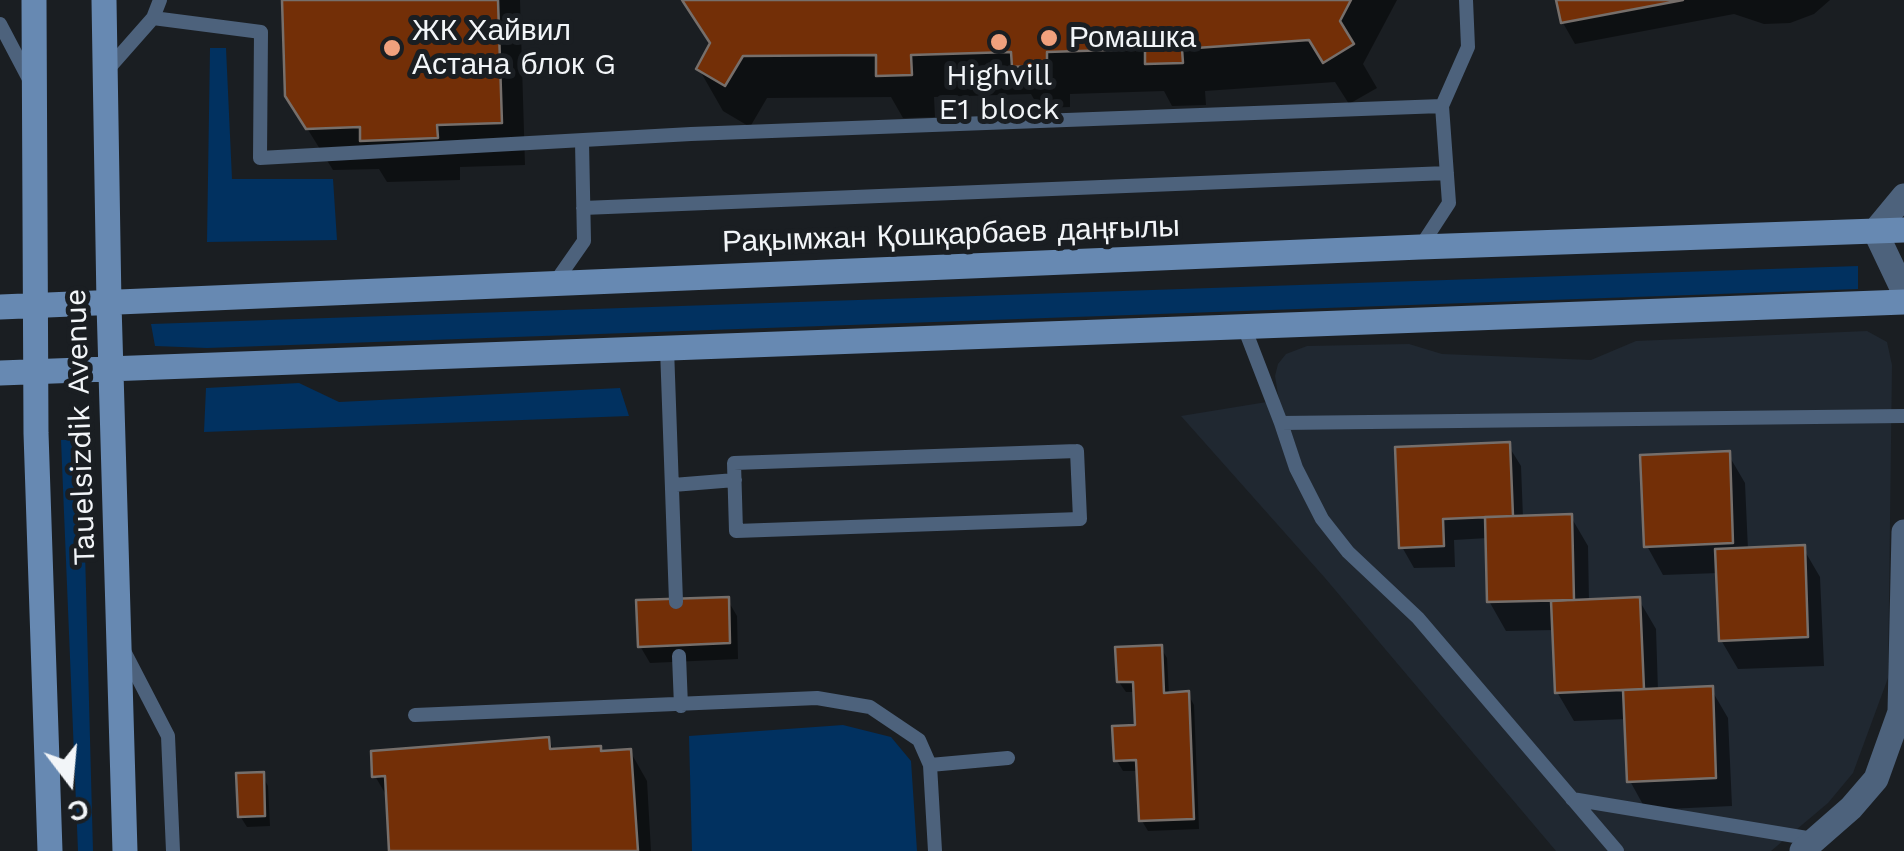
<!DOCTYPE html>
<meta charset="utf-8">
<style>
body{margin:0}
#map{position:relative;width:1904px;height:851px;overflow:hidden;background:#1a1e22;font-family:"Work Sans",sans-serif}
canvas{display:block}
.north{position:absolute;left:20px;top:731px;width:100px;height:100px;-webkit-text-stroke:8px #1a1e22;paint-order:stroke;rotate:164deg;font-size:28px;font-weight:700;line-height:40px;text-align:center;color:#f2f5f8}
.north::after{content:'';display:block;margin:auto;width:35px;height:45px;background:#f2f5f8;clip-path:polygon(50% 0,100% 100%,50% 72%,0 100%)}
</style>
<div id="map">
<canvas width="1904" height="851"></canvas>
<div class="north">С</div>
</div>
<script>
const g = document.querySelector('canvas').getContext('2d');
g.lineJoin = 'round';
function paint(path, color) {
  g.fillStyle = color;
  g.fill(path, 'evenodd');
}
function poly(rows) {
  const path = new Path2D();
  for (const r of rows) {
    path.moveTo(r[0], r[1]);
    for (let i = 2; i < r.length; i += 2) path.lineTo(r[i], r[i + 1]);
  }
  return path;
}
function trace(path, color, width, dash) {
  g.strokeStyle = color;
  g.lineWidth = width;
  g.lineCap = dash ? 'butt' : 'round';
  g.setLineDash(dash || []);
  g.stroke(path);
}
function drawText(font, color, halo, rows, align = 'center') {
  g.font = font + ' "Work Sans",sans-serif';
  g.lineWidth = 10;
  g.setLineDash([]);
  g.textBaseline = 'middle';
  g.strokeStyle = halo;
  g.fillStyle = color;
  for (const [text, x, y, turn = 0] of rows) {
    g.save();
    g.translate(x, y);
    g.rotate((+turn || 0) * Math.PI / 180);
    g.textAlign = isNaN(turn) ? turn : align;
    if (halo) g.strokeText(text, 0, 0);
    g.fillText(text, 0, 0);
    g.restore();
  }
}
const built = poly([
 [1867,331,1887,342,1892,365,1888,678,1853,773,1828,803,1771,851,1556,851,1325,578,1181,416,1279,400,1275,376,1278,364,1286,354,1307,346,1409,344,1442,354,1591,360,1636,341]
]);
const green = poly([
 [210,48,226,48,232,179,333,179,337,240,207,242],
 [1858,266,1858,289,207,348,155,346,151,324],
 [299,383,339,402,620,388,629,416,204,432,206,388],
 [82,439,93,851,78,851,61,440],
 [843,725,891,737,911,761,917,851,692,851,689,736]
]);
const shadow = poly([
 [285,0,520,0,525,165,460,167,460,180,387,182,379,169,333,170,287,96],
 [682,0,1397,0,1363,64,1377,88,1349,104,1335,82,1205,91,1206,105,1172,106,1164,91,1070,94,1070,107,1039,108,1031,94,934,97,935,117,903,118,891,97,767,98,750,127,723,111,699,69,712,46],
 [1559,0,1830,0,1814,14,1790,23,1764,24,1734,14,1575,44,1563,23],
 [1508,445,1521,466,1523,518,1571,517,1588,546,1589,602,1639,600,1656,629,1658,691,1711,689,1728,718,1732,806,1646,810,1630,781,1627,719,1574,721,1557,692,1554,630,1506,631,1489,601,1488,538,1454,540,1455,567,1414,568,1402,547],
 [1728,454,1745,483,1748,550,1803,548,1820,577,1824,666,1738,669,1721,640,1719,573,1663,575,1647,546],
 [727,599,737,616,738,659,650,663,640,646],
 [1161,648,1167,658,1169,695,1188,694,1194,705,1199,829,1148,831,1142,821,1139,771,1123,771,1117,761,1138,727,1136,692,1126,692,1119,682],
 [548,740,555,751,600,748,603,753,630,751,647,781,651,851,392,851,389,800,375,776],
 [262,775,268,786,270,826,247,827,240,816]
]);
const building = poly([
 [282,0,498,0,502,123,437,125,438,138,360,141,360,127,306,129,285,96,282,0],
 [682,0,1351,0,1340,21,1354,44,1323,63,1309,40,1182,49,1183,63,1145,64,1145,49,1047,52,1047,65,1012,67,1011,52,911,55,912,75,876,76,876,55,743,56,725,86,696,69,710,43,682,0],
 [1556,0,1683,0,1561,23,1556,0],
 [1510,442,1513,516,1443,519,1444,546,1399,548,1395,447,1510,442],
 [1730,451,1733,543,1644,547,1640,455,1730,451],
 [1572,514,1574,600,1487,602,1485,517,1572,514],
 [1805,545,1808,637,1719,641,1715,549,1805,545],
 [729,597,730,643,638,647,636,600,729,597],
 [1640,597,1644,689,1555,693,1551,601,1640,597],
 [1162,645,1164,693,1189,691,1194,819,1139,821,1136,760,1114,761,1112,726,1135,725,1133,682,1117,682,1115,647,1162,645],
 [1713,686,1716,778,1627,782,1623,690,1713,686],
 [549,737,550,749,601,746,601,751,631,749,638,851,389,851,385,776,372,777,371,751,549,737],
 [264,772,265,816,238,817,236,773,264,772]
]);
const lane = poly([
 [153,18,261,32,260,158,691,134,1442,106,1449,203,1421,246],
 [0,24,30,81],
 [108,69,153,18,160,0],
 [1442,106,1468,47,1466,0],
 [583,208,1447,173],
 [554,284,584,241,582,142],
 [1244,327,1281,423,1904,416],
 [667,348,676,602],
 [1281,423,1296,468,1322,519,1348,552,1418,618,1617,851],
 [1077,451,1080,519,736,531,734,463,1077,451],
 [673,485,735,480],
 [125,653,168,736,173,851],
 [679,656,681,706],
 [415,715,817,698,870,707,919,740,930,765,935,851],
 [930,765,1008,758],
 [1572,799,1813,839]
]);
const street = poly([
 [1904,196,1875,231,1904,292],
 [1802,851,1851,808,1876,779,1900,712,1904,532]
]);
const secondary = poly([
 [34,0,36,433,50,851],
 [104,0,109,304,125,851],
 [0,307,1420,247,1904,230],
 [0,373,1904,302]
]);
const markers = [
 [1049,38,10,"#f1a17d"],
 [999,42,10,"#f1a17d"],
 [392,48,10,"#f1a17d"]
];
const poiNames = [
 ["ЖК Хайвил",412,31],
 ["Астана блок G",412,65],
 ["Ромашка",1069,38],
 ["Highvill",999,76,"center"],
 ["E1 block",999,110,"center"]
];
const streetNames = [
 ["Рақымжан Қошқарбаев даңғылы",951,235,-2],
 ["Tauelsizdik Avenue",81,427,-92]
];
paint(built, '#202831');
paint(green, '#013160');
paint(shadow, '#0007');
paint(building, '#732f07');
trace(building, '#766f6b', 2.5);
trace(lane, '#4d627c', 14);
trace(street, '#4d627c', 25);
trace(secondary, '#6789b2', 25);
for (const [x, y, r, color] of markers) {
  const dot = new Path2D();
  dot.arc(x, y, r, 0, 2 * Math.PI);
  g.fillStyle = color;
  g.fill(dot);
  trace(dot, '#1a1e22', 4);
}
drawText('30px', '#f2f5f8', '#1a1e22', poiNames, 'left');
drawText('30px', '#f2f5f8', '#1a1e22', streetNames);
</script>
